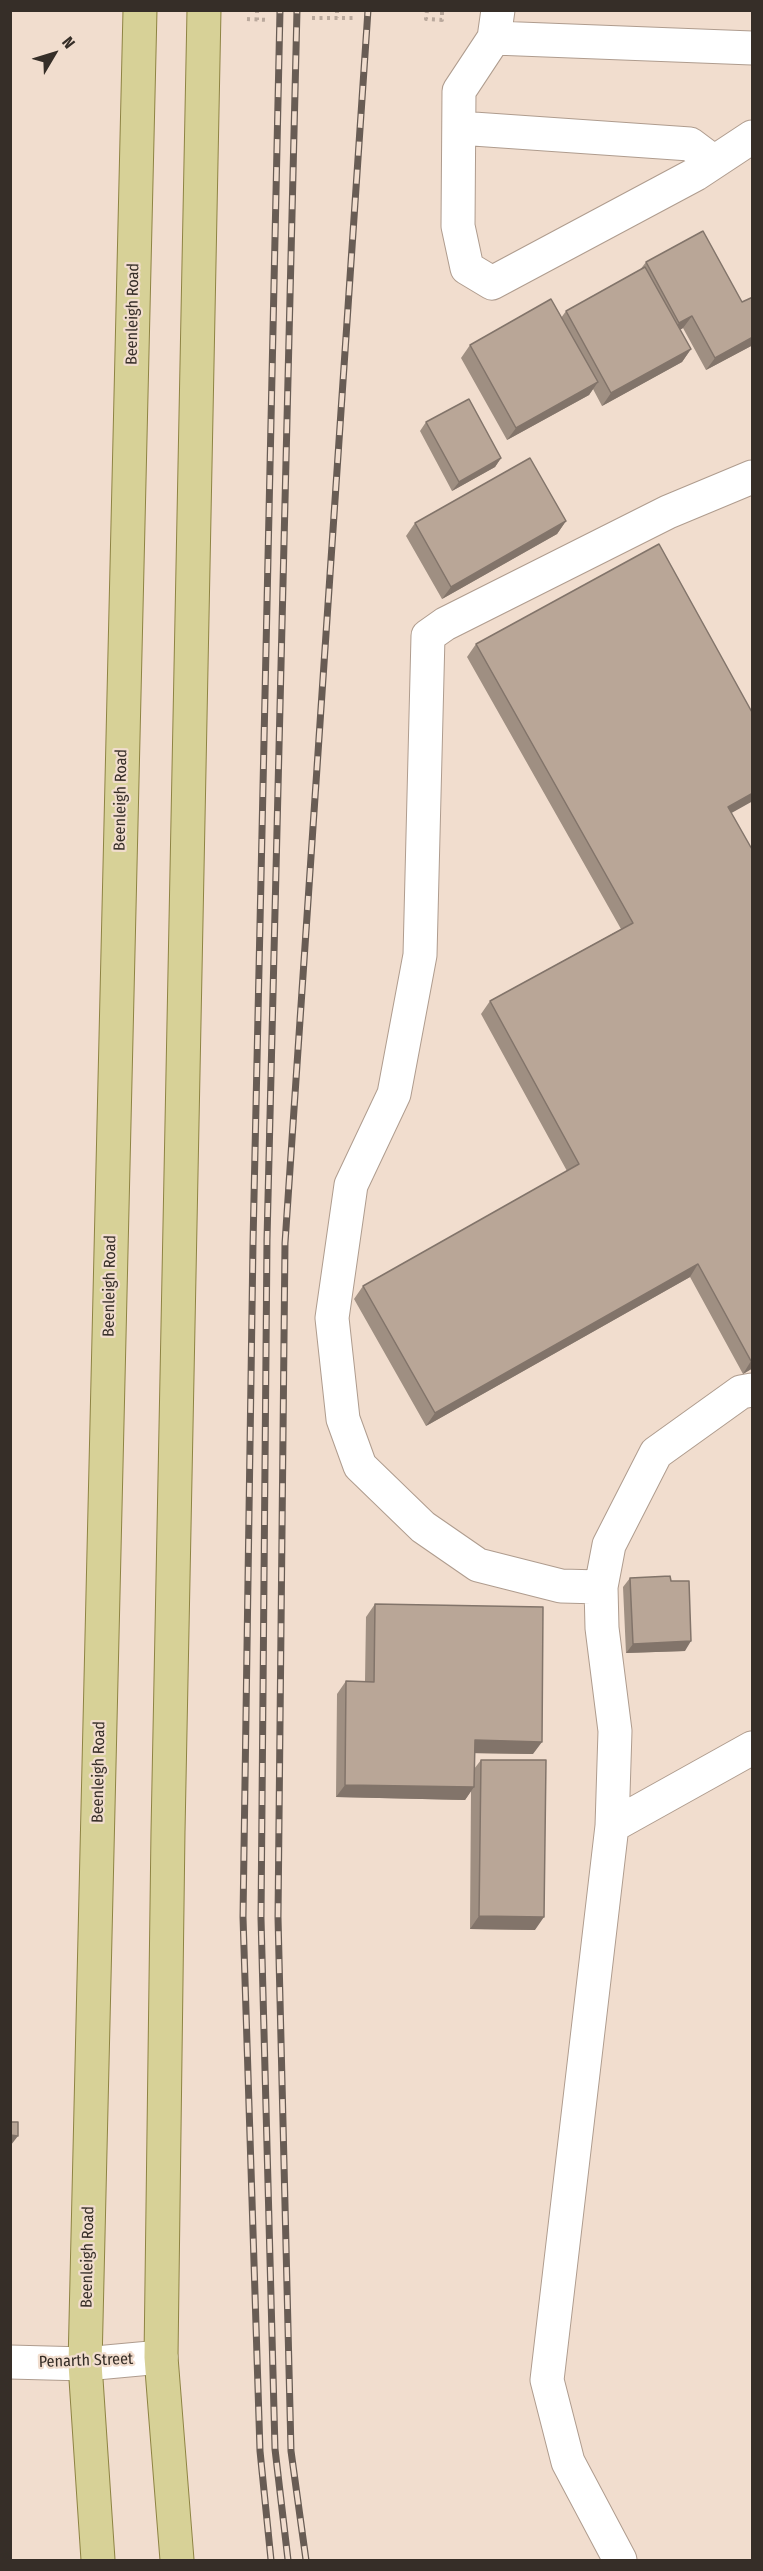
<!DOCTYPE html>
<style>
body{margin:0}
#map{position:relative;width:763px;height:2571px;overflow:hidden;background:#f1ddce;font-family:"Fira Sans Condensed",sans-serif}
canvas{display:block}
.frame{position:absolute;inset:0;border:12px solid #362e28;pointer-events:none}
.north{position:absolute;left:24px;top:24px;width:60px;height:60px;-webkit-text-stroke:4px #f1ddce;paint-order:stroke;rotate:52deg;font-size:16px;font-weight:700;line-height:24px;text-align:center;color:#362e28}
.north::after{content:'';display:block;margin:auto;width:21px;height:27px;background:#362e28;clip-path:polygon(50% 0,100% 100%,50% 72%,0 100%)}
</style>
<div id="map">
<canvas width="763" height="2571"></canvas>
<div class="frame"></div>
<div class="north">N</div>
</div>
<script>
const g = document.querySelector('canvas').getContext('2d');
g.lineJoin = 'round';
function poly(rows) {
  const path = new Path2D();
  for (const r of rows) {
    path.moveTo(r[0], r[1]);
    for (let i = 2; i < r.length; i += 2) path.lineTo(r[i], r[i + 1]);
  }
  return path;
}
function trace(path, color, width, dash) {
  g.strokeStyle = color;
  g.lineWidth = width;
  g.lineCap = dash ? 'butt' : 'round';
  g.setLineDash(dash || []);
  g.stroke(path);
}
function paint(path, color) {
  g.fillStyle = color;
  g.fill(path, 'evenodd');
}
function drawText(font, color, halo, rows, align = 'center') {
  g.font = font + ' "Fira Sans Condensed",sans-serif';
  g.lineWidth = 4.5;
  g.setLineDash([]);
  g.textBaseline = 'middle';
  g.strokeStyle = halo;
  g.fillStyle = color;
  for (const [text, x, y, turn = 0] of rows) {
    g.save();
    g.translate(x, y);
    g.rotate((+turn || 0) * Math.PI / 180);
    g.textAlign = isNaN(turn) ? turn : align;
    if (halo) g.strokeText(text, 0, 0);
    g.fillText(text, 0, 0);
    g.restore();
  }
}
const path = poly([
 [257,10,257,20],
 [337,10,337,18],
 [427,10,426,19,442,20,442,10],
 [312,18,354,18],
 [247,19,268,20]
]);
const minor = poly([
 [498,10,494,38,459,91,458,226,467,268,492,283,696,174,752,137],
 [494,38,752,48],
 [459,128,690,144,714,162],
 [601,1587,561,1586,478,1565,423,1527,360,1466,343,1419,332,1318,351,1185,394,1094,420,955,428,636,445,624,668,512,752,477],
 [612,1826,615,1731,602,1628,601,1587,609,1545,656,1453,741,1392,752,1390],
 [10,2362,85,2364,161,2357],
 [620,2560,568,2462,547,2380,612,1826,752,1748]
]);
const major = poly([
 [98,2560,85,2364,140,10],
 [177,2560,161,2357,168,1831,204,10]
]);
const rail = poly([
 [271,2560,260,2451,243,1917,253,1243,280,10],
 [288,2560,275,2449,261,1918,267,1239,297,10],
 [306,2560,291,2451,278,1917,285,1243,368,10]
]);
const wall = poly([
 [646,262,753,345,706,370,683,328,680,330,691,349,682,362,602,406,593,389,589,395,507,440,461,358,470,345,561,318,566,311,640,270],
 [426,422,501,458,495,467,452,491,420,431],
 [566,521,557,534,442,599,406,536,415,523],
 [476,644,731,813,753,1368,743,1374,690,1277,426,1426,354,1299,363,1286,567,1171,481,1014,490,1001,621,929,467,657],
 [630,1578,671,1581,685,1651,626,1653,623,1587],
 [375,1604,533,1754,474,1753,474,1769,481,1760,535,1930,470,1929,471,1791,465,1800,336,1797,337,1694,346,1681,365,1681,366,1617]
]);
const shadedWall = poly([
 [692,316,683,328,670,336,679,323],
 [753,337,753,345,706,370,715,358],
 [691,349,682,362,602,406,611,393],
 [598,382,589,395,507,440,516,428],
 [501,458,495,467,452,491,459,482],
 [566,521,557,534,442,599,451,587],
 [753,793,753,801,719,820,728,807],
 [698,1264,690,1277,426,1426,435,1413],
 [753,1360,753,1368,743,1374,751,1361],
 [691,1641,685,1651,626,1653,633,1644],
 [475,1740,542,1742,533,1754,466,1753],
 [345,1785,474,1787,465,1800,336,1797],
 [479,1916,544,1917,535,1930,470,1929],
 [10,2135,18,2136,11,2145,10,2145]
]);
const building = poly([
 [703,231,742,302,753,297,753,337,715,358,692,316,679,323,646,262,703,231],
 [645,267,691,349,611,393,566,311,645,267],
 [551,299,598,382,516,428,470,345,551,299],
 [469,399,501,458,459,482,426,422,469,399],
 [530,458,566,521,451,587,415,523,530,458],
 [659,544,753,714,753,793,728,807,753,851,753,1360,751,1361,698,1264,435,1413,363,1286,579,1164,490,1001,633,923,476,644,659,544],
 [670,1576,671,1581,689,1581,691,1641,633,1644,630,1578,670,1576],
 [375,1604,543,1607,542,1742,475,1740,474,1787,345,1785,346,1681,374,1682,375,1604],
 [481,1760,546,1760,544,1917,479,1916,481,1760],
 [10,2122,18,2122,18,2136,10,2135,10,2122]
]);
const streetNames = [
 ["Beenleigh Road",133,314,-89],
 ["Beenleigh Road",121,800,-89],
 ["Beenleigh Road",110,1286,-89],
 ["Beenleigh Road",99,1772,-89],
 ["Beenleigh Road",88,2257,-89],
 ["Penarth Street",86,2361,-2]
];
trace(minor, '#af9c8e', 35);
trace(major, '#8e8443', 35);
trace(path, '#b9a89c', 4, [3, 4.5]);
trace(minor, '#fff', 33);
trace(major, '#d7d197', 33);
trace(rail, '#685c54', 7);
trace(rail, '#f1ddce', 4.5, [14]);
paint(wall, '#9f8f82');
paint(shadedWall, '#82746a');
paint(building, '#b9a697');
trace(building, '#82746a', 1.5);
drawText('16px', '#362e28', '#f1ddce', streetNames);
</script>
